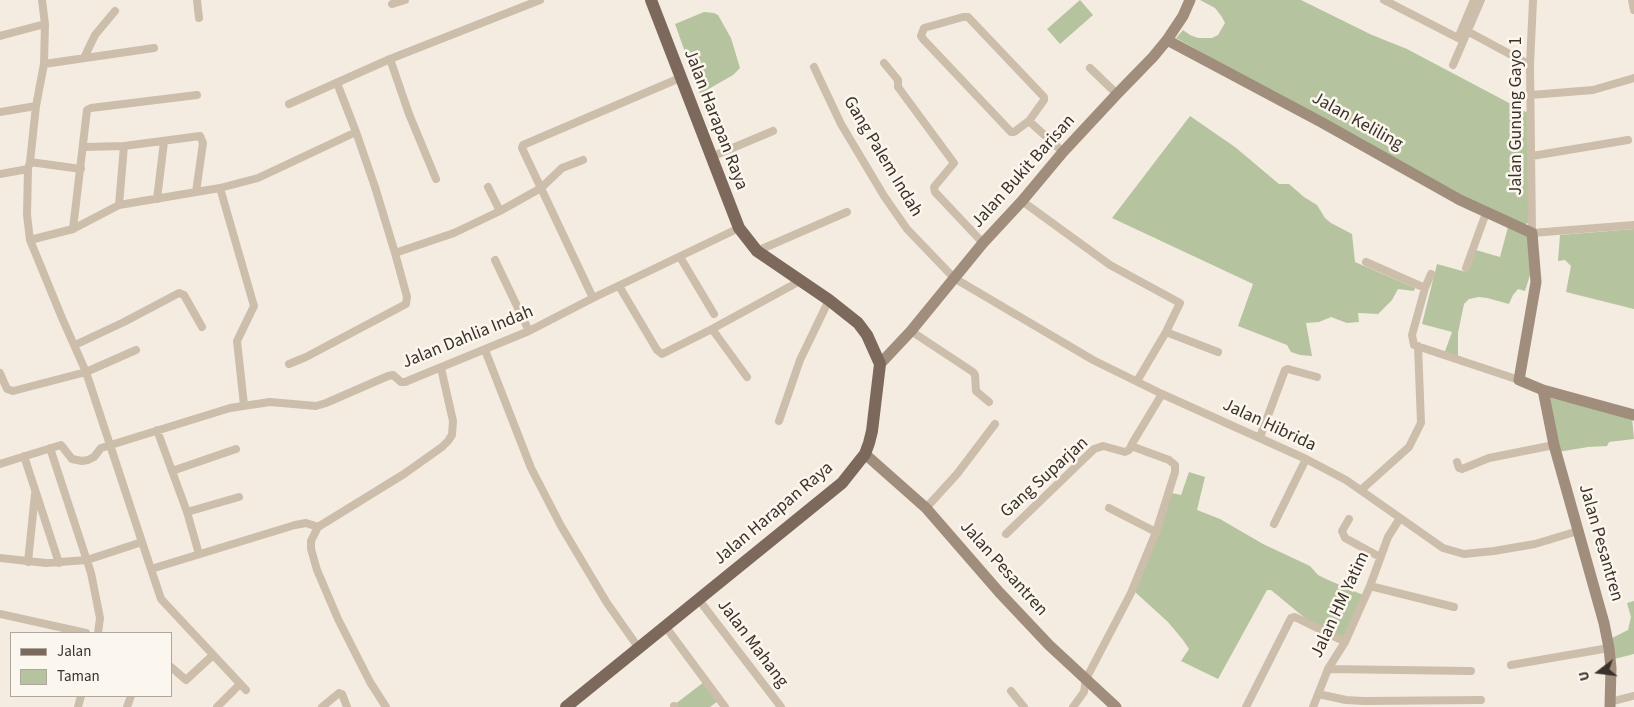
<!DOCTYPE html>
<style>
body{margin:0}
#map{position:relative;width:1634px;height:707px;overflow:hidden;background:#f4ece1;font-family:"Source Sans 3",sans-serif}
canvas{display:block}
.legend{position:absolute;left:10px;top:632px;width:162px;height:65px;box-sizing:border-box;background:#fbf6ee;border:1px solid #aea7a0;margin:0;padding:6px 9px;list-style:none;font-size:15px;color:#3b312b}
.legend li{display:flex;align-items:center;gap:10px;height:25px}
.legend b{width:25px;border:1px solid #aea7a0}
.north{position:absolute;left:1574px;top:647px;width:50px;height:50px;-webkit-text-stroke:4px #fbf6ee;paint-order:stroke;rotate:255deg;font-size:14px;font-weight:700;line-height:20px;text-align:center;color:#3b312b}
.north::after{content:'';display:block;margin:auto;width:18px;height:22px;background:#3b312b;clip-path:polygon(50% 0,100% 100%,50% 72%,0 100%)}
</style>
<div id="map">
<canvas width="1634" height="707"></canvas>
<ul class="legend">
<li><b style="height:6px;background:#7d695c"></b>Jalan</li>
<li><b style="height:14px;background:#b5c49f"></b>Taman</li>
</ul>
<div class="north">U</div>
</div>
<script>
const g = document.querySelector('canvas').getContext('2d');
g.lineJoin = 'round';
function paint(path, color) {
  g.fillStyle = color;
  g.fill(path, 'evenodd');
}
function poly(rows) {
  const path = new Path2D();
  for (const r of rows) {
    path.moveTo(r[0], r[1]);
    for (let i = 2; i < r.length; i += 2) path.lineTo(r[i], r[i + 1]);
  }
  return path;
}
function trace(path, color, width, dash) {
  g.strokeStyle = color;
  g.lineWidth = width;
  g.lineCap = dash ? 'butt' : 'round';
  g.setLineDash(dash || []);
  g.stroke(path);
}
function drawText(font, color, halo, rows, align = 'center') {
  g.font = font + ' "Source Sans 3",sans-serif';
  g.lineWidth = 5;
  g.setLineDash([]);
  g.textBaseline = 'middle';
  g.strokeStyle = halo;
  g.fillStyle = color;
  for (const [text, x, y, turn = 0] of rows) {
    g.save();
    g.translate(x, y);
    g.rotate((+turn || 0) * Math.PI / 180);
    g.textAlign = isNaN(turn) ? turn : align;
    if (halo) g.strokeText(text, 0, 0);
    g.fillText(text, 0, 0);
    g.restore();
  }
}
const green = poly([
 [1080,0,1093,15,1060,44,1047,29],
 [1200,0,1301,0,1372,35,1407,49,1528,113,1530,222,1524,225,1454,194,1176,38,1183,30,1190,35,1198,38,1212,38,1218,35,1225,23,1222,17,1215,8],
 [704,12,714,13,718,15,731,38,740,68,733,75,700,94,675,24],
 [1190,116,1235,147,1279,184,1289,184,1304,197,1317,205,1325,218,1331,223,1352,234,1355,262,1415,288,1414,291,1398,289,1392,300,1378,314,1358,313,1359,322,1347,323,1331,317,1319,322,1306,323,1312,356,1300,355,1291,352,1287,345,1238,326,1253,284,1112,218],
 [1508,227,1529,234,1531,272,1525,291,1518,289,1513,295,1509,304,1487,298,1479,297,1469,299,1464,304,1458,333,1458,358,1444,354,1452,332,1422,324,1437,264,1466,272,1476,250,1500,257],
 [1634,229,1634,309,1566,292,1571,266,1565,260,1558,261,1560,235],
 [1547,397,1632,417,1634,439,1609,442,1607,446,1588,447,1558,452],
 [1189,472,1205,477,1197,510,1220,519,1263,544,1310,566,1318,575,1326,579,1363,595,1344,638,1311,623,1271,590,1267,590,1218,679,1181,661,1189,649,1183,640,1168,622,1135,592,1172,493,1181,495],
 [1634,601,1634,654,1614,659,1610,639,1628,630,1631,617,1627,603],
 [704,682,718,701,710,707,676,707,674,705]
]);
const street = poly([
 [42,0,45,24,44,64,36,106,30,162,28,169,27,215,30,240,62,318,86,372,142,542],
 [197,0,199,18],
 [1384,0,1458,38,1474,0],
 [1533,0,1530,65,1532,233,1634,225],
 [1632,0,1634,10],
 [392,4,405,0],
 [963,17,968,17,1044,97,1044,100,1029,121,1014,132,1011,132,923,39,921,36,924,28,963,17],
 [1467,31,1530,65],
 [0,36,45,24],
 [84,58,95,35,115,11],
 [390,59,409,114,436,179],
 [884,63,898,80,898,87,954,163,934,187,935,192,983,243],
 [44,64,154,48],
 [1453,65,1481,0],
 [814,67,841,124,884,196,907,229,954,278,1093,360,1162,394,1306,459,1346,480,1443,548,1464,554,1494,551,1535,544,1578,531],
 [1090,68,1117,94],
 [1531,95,1593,90,1634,78],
 [289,104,390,59,540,0],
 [0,112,36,106],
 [1029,121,1063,152],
 [356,132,375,187,395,253,454,233,500,211,541,188,562,168,583,160],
 [84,147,124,146,200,136,203,143,196,192],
 [1532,156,1628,140],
 [711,157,773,131],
 [30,162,81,169],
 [0,174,28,169],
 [488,187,500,211],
 [220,188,254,306,237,341,244,405],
 [157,199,164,142],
 [1022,201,1110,265,1180,303,1166,332,1137,381],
 [119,205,124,146],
 [73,229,87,110,91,108,197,95],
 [30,240,73,229,119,205,220,188,258,178,356,132,337,83],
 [757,251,847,212],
 [680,257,714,314],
 [495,260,529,331],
 [1366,262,1425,288],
 [1466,268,1486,213],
 [1431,274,1425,288,1412,335,1414,345,1519,380],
 [619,286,657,350,662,354,712,329,800,281],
 [593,298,522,148,523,145,680,78],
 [712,329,747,377],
 [911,331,973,372,975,375,976,391,989,402],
 [1166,332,1218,352],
 [75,345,124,322,179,293,184,295,202,327],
 [485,350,531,468,561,526,607,603,638,647],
 [289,364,306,357,406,304,407,297,395,253],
 [0,373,7,389,13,391,86,372,136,350],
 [779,421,800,360,829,300],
 [157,430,187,512,199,554],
 [1260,437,1285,370,1288,369,1317,377],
 [50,448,91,573,100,618,98,633],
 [24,456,59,563],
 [1457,462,1459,468,1462,469,1489,458,1554,445],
 [0,464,61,445,72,459,82,461,88,460,94,457,101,448,230,408,270,402,316,406,326,403,388,376,393,375,401,382,405,382,529,331,593,298,739,228],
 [172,471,236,449],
 [1361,490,1409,447,1421,423,1418,346],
 [926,508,957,474,995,424],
 [1109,508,1156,532],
 [187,512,239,497],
 [1349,519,1342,531,1345,538,1380,557],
 [1274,524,1306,459],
 [1006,534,1094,449,1103,446,1125,452,1129,450,1133,442,1162,394],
 [0,558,46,563,87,560,142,542,161,599,246,690],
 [28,562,35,494],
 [151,569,295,525,306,523,318,527],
 [1370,586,1454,607],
 [699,600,781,707],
 [0,614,86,633],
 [665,626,725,707],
 [1511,665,1609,648],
 [171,667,186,680,213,655],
 [1328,669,1471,671],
 [1011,691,1024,707],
 [1318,694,1346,700,1364,701,1481,700],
 [1610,702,1633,696],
 [674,706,674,707],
 [78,707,81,696],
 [127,707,131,696],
 [217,707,240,684],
 [322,707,339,693,342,694,347,707],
 [386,707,370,682,338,619,317,570,311,549,311,541,318,527,404,474,442,447,448,441,452,435,453,421,441,368],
 [1073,707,1084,692,1086,679,1131,593,1156,532,1175,472,1175,465,1169,460,1131,446],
 [1246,707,1291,618,1295,617,1345,642],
 [1313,707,1328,669,1345,642,1370,586,1388,537,1400,518]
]);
const secondary = poly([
 [1167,40,1321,122,1460,200,1532,233,1536,282,1519,380,1543,390,1634,415],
 [880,364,911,331,983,243,1022,201,1063,152,1117,94,1153,57,1167,40,1183,16,1190,0],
 [1543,390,1554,445,1604,623,1609,648,1611,668,1610,707],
 [865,454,926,508,999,592,1049,645,1116,707]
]);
const primary = poly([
 [566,707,842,483,865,454,869,443,872,431,880,364,867,335,858,323,829,300,757,251,739,228,651,0]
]);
const streetNames = [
 ["Jalan Gunung Gayo 1",1517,116,-90],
 ["Jalan Harapan Raya",715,120,69],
 ["Jalan Keliling",1357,122,29],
 ["Gang Palem Indah",882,157,59],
 ["Jalan Bukit Barisan",1024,172,-48],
 ["Jalan Dahlia Indah",468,338,-22],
 ["Jalan Hibrida",1269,426,25],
 ["Gang Suparjan",1045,478,-42],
 ["Jalan Harapan Raya",774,514,-40],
 ["Jalan Pesantren",1600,543,74],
 ["Jalan Pesantren",1003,569,48],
 ["Jalan HM Yatim",1341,605,-65],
 ["Jalan Mahang",752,644,53]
];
paint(green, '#b5c49f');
trace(street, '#cdbeab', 8);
trace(secondary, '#a18d7c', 11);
trace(primary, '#7d695c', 12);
drawText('18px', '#3b312b', '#fbf6ee', streetNames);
</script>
